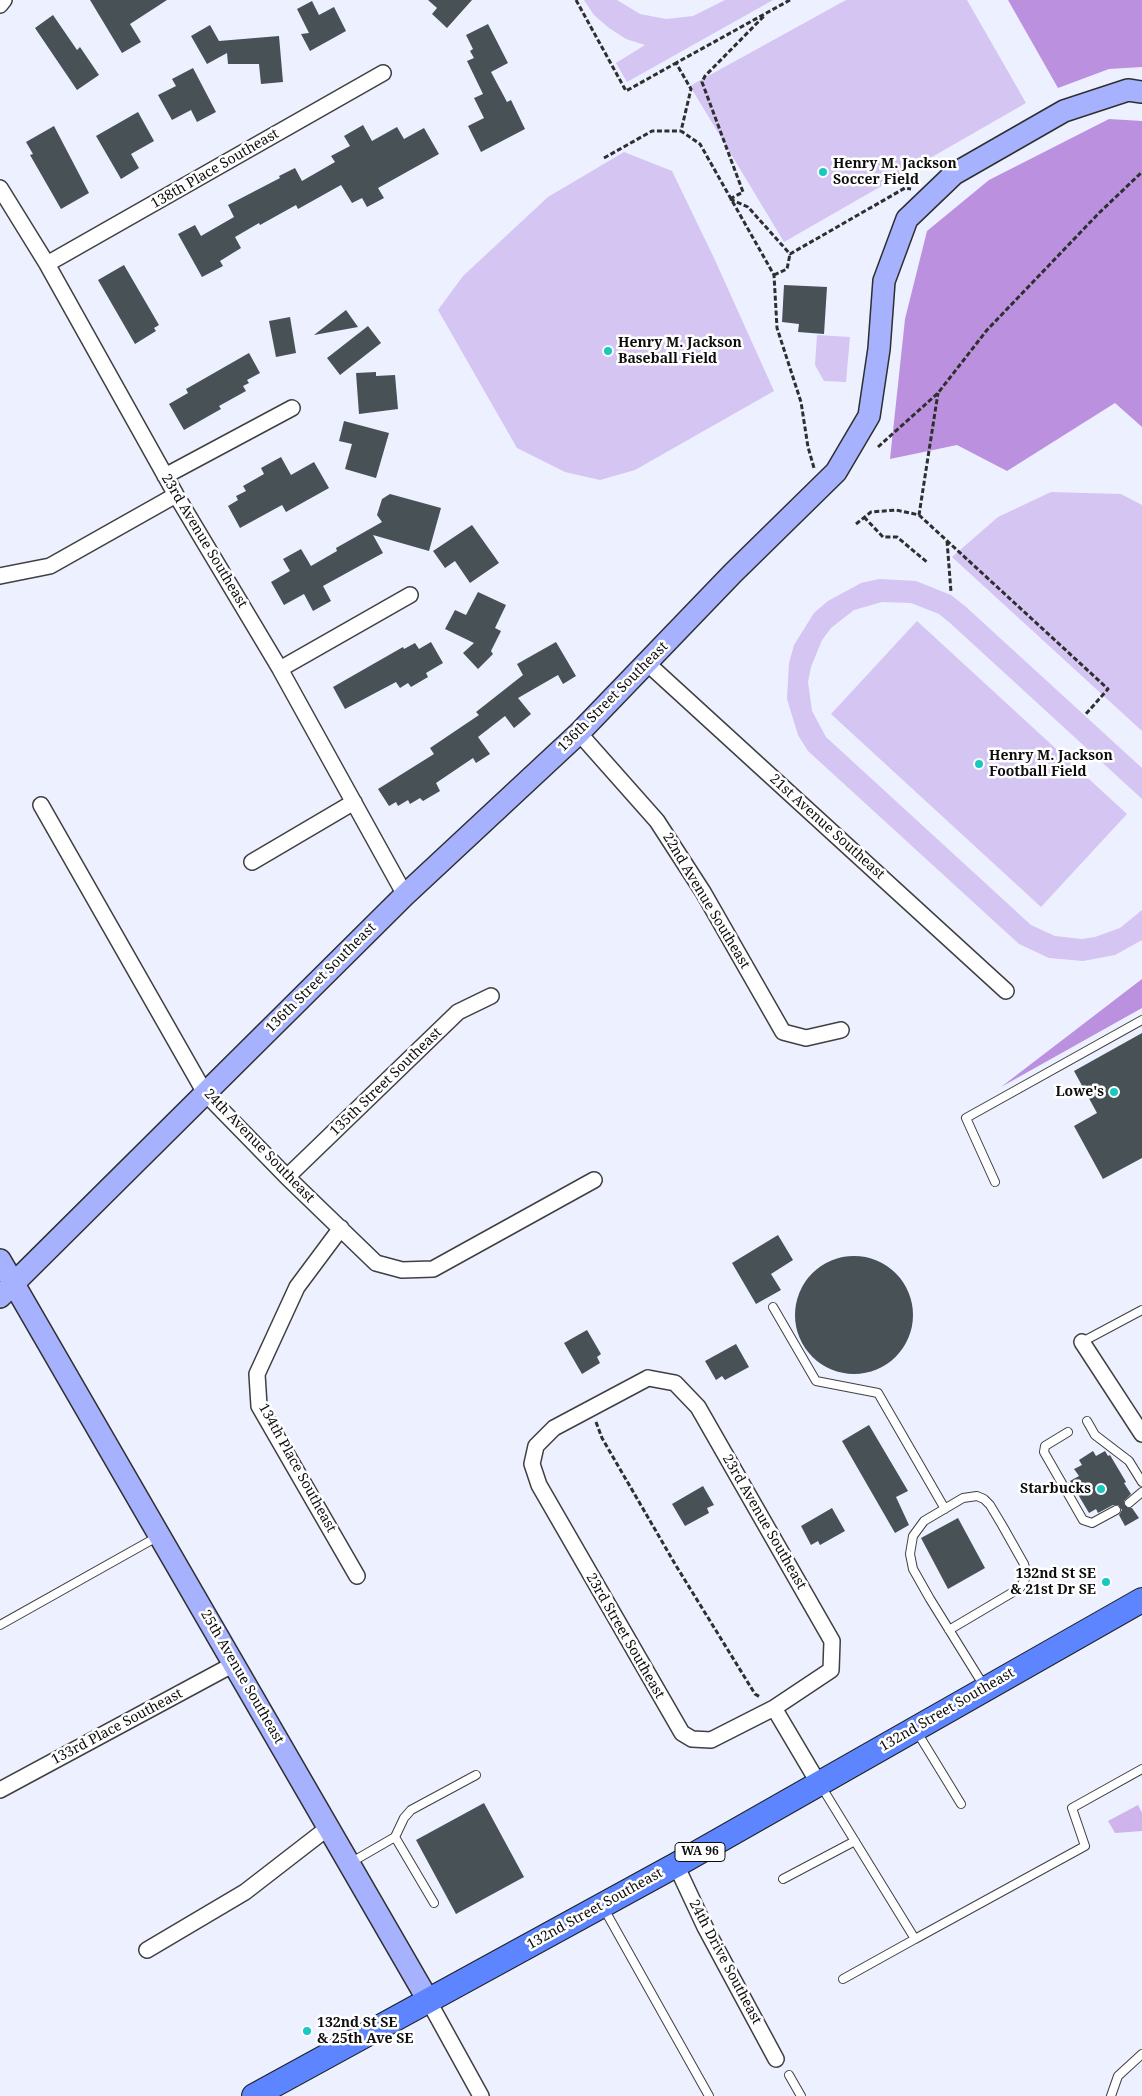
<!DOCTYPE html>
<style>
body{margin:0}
canvas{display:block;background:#ecf0ff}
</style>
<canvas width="1142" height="2096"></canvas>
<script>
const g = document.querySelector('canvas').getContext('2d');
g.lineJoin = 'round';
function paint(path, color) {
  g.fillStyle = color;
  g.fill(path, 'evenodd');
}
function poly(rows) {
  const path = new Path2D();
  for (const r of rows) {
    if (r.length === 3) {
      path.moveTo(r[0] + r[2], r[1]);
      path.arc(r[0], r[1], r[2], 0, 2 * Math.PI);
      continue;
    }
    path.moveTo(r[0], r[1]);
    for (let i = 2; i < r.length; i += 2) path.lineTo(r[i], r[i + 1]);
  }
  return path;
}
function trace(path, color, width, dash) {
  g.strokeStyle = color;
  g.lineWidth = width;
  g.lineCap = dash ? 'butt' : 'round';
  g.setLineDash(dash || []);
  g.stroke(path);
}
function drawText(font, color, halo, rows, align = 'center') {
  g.font = font + ' "Noto Serif",serif';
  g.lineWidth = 5;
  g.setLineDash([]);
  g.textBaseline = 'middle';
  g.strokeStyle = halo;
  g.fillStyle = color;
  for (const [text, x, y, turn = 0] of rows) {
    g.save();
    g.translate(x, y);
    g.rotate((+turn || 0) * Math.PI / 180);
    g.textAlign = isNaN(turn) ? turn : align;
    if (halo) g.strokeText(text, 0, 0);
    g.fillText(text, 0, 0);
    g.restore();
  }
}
const green = poly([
 [1138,1805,1142,1813,1142,1831,1115,1833,1108,1821]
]);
const forest = poly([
 [1008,0,1142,0,1142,67,1109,69,1058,88],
 [1109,119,1142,121,1142,427,1115,403,1007,471,957,445,890,459,905,319,927,231,989,180],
 [1142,979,1142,1008,1001,1087]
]);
const pitch = poly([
 [584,0,617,0,640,14,666,19,693,16,725,0,773,0,627,82,616,63,645,45,626,39,609,28,594,15],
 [846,0,967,0,1026,103,784,242,690,86],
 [624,152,672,171,714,258,774,391,635,470,600,480,565,472,517,448,438,310,463,276,548,197],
 [817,335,850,337,846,382,824,381,815,365],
 [1051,492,1121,494,1142,505,1142,731,952,557,998,517],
 [879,579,916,581,951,595,965,606,1142,768,1142,799,950,623,939,614,911,603,882,602,854,610,831,628,822,640,811,667,808,682,812,711,826,737,1031,925,1055,936,1082,939,1095,937,1120,928,1142,910,1142,940,1115,955,1083,961,1049,958,1019,944,808,751,798,735,787,699,789,663,794,645,814,613,828,601,861,583],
 [917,621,1127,814,1041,907,831,714]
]);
const building = poly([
 [90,0,167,0,130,24,141,42,122,53],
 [428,0,472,0,447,28,432,14,437,8],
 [312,1,319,15,334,7,346,31,310,51,301,34,309,33,297,9],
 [53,15,77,50,80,47,99,75,77,90,35,28],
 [488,24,508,63,491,72,507,102,511,100,525,129,481,152,468,126,484,118,474,98,483,94,467,61,474,58,470,51,473,49,466,35],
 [210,25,219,41,279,36,283,82,261,84,259,64,228,64,227,53,207,64,191,36],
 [193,68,216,112,197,122,191,110,172,120,158,95,176,86,172,79],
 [138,112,154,141,131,154,139,168,121,179,96,136],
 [363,125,372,141,397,127,404,139,424,128,439,154,378,188,384,198,367,207,362,198,352,203,341,185,298,209,296,205,260,225,259,223,235,237,241,248,220,261,223,266,202,277,178,234,195,225,201,236,234,217,228,205,280,178,279,176,295,168,302,181,335,162,331,156,350,146,344,136],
 [54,126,89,193,61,209,30,155,33,154,26,142],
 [124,265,159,325,154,328,156,331,135,344,98,280],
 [784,285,827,287,824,334,798,332,799,324,782,322],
 [346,310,358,327,314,335],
 [290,317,296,353,276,357,269,321],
 [368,326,381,343,340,375,327,358],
 [249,353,260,373,247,380,249,383,243,386,246,391,219,406,221,409,184,430,169,404,188,393,186,389],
 [376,372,376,376,395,375,398,409,359,414,356,373],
 [344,421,389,433,376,478,345,469,352,444,339,441],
 [281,457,291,475,314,462,329,488,286,512,282,505,240,528,228,506,238,500,236,496,246,491,243,486,264,474,261,468],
 [390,494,441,508,429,551,373,535,383,553,323,586,331,601,313,611,304,594,284,605,271,582,290,571,283,559,301,549,311,566,337,551,336,548,382,522,377,515,382,499],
 [472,525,499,563,470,583,455,561,445,568,433,551],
 [478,592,506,605,495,628,501,631,491,651,493,654,478,669,463,653,474,643,445,629,455,610,466,615],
 [431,642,443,663,426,673,428,677,411,687,408,683,400,688,396,682,345,709,333,687,403,647,404,649,415,643,419,649],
 [556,642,576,676,563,684,558,675,518,698,531,714,514,728,505,716,478,737,490,754,476,763,473,758,436,783,440,791,423,801,420,798,410,804,408,800,398,806,396,802,389,806,378,789,434,754,430,748,479,715,476,712,523,675,517,664],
 [1142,1033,1142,1158,1103,1179,1074,1126,1097,1113,1074,1071],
 [778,1235,793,1260,771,1274,781,1290,756,1304,732,1263],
 [854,1315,59],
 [587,1330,601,1354,597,1357,600,1363,582,1374,564,1343],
 [736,1344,749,1367,725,1380,722,1376,716,1380,705,1361],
 [869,1425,908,1491,896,1497,909,1525,895,1533,842,1441],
 [1093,1451,1096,1456,1105,1451,1108,1456,1110,1455,1126,1482,1124,1483,1131,1494,1124,1501,1124,1504,1128,1508,1132,1508,1139,1518,1125,1526,1119,1515,1122,1510,1118,1505,1113,1505,1098,1513,1096,1509,1089,1513,1070,1481,1079,1476,1074,1469,1082,1465,1079,1460],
 [703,1486,714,1505,707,1508,709,1513,685,1526,672,1504],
 [832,1508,845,1531,820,1545,818,1541,811,1545,801,1526],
 [958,1518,985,1568,948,1589,921,1538],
 [484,1803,524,1877,456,1914,416,1840]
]);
const path = poly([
 [576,0,626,91,676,63],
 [790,0,676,63,691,89,681,131,700,144,774,275,777,328,801,402,808,447,814,468],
 [604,158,652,131,681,131],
 [730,199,743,192,702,82,705,76,765,15],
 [730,199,748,207,790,254,905,188,911,189],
 [774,275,787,269,790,254],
 [878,447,938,393,987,330,1099,213,1142,172],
 [919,515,1108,689,1085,715],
 [864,517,883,537,897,537,928,563],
 [856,524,871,512,896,510,919,515,938,393],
 [947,541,951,592],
 [596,1422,602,1438,675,1564,755,1694,760,1697]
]);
const lane = poly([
 [995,1182,966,1118,1142,1020],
 [773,1307,816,1381,878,1393,945,1509],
 [1082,1342,1142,1310],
 [1087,1421,1095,1435,1129,1461,1142,1482],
 [1068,1432,1045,1446,1044,1452,1083,1520,1092,1523,1116,1510],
 [1129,1503,1142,1492],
 [0,1625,157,1537],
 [949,1630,1020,1588,1025,1579,1026,1571,1024,1564,1002,1525,990,1505,984,1499,977,1496,963,1498,924,1521,913,1536,910,1554,913,1569,930,1599,984,1686],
 [917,1732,961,1804],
 [821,1786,915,1939,1085,1846,1072,1808,1142,1769],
 [395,1837,434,1903],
 [350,1863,395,1837,404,1818,411,1810,476,1775],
 [783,1879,855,1841],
 [603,1907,709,2096],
 [843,1979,915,1939],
 [789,2075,801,2096],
 [1111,2096,1118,2076,1142,2054]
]);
const street = poly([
 [0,5,4,0],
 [0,188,47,264,176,495,280,669,405,895],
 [47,264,383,73],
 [165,476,292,408],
 [0,576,50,566,176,495],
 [647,663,1006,991],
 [280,669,410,595],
 [579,733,657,821,703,892,783,1032,806,1038,841,1030],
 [41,805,205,1093,287,1177,376,1263,402,1270,433,1269,594,1180],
 [252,862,354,802],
 [287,1177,458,1012,491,996],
 [341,1228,297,1287,257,1374,259,1406,357,1576],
 [1082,1342,1142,1434],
 [648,1378,675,1383,698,1407,832,1641,831,1670,774,1708,711,1740,692,1739,682,1733,539,1485,532,1464,536,1446,554,1428,648,1378],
 [774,1708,819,1784],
 [0,1790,234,1664],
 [676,1865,705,1927,776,2059],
 [147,1950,245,1892,329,1827],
 [428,2000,481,2096]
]);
const secondary = poly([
 [0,1260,428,2000],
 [0,1297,405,895,579,733,733,573,836,472,869,416,879,349,884,281,907,219,954,174,1064,111,1128,90,1142,92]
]);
const primary = poly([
 [254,2096,676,1865,1142,1600]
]);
const markers = [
 [823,172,5,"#19c8bf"],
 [608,351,5,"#19c8bf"],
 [979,764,5,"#19c8bf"],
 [1114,1092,5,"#19c8bf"],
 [1101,1489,5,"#19c8bf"],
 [1106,1582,5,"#19c8bf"],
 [307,2031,5,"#19c8bf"]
];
const shields = [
 [700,1852,50]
];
const shieldNames = [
 ["WA 96",700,1852]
];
const poiNames = [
 ["Henry M. Jackson",833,164],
 ["Soccer Field",833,180],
 ["Henry M. Jackson",618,343],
 ["Baseball Field",618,359],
 ["Henry M. Jackson",989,756],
 ["Football Field",989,772],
 ["Lowe's",1104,1092,"right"],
 ["Starbucks",1091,1489,"right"],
 ["132nd St SE",1096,1574,"right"],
 ["& 21st Dr SE",1096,1590,"right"],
 ["132nd St SE",317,2023],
 ["& 25th Ave SE",317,2039]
];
const streetNames = [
 ["138th Place Southeast",215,169,-30],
 ["23rd Avenue Southeast",204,541,59],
 ["136th Street Southeast",613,697,-45],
 ["21st Avenue Southeast",827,827,42],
 ["22nd Avenue Southeast",706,901,59],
 ["136th Street Southeast",321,978,-45],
 ["135th Street Southeast",386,1082,-44],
 ["24th Avenue Southeast",259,1146,46],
 ["134th Place Southeast",297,1468,61],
 ["23rd Avenue Southeast",764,1522,60],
 ["23rd Street Southeast",625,1636,60],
 ["25th Avenue Southeast",242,1677,60],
 ["132nd Street Southeast",947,1710,-30],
 ["133rd Place Southeast",117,1727,-28],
 ["132nd Street Southeast",595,1909,-29],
 ["24th Drive Southeast",725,1962,62]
];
paint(green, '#ceb3ed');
paint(forest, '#bb91df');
paint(pitch, '#d5c5f3');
paint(building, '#485156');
trace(lane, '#404040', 10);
trace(street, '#404040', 18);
trace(secondary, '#2f2f2f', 24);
trace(primary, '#1e1e1e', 26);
trace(path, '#2f2f2f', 3, [5, 2.5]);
trace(lane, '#fff', 8);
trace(street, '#fff', 15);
trace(secondary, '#a7b2ff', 21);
trace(primary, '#5c85ff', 24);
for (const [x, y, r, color] of markers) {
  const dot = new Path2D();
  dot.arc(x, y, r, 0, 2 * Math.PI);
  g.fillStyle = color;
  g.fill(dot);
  trace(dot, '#fff', 2);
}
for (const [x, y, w] of shields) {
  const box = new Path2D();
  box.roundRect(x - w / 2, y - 9.5, w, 19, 4);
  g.fillStyle = '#fff';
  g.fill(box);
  trace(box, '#0d0d0d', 1);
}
drawText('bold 12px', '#0d0d0d', null, shieldNames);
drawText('bold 14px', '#0d0d0d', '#fff', poiNames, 'left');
drawText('14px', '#0d0d0d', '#fff', streetNames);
</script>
